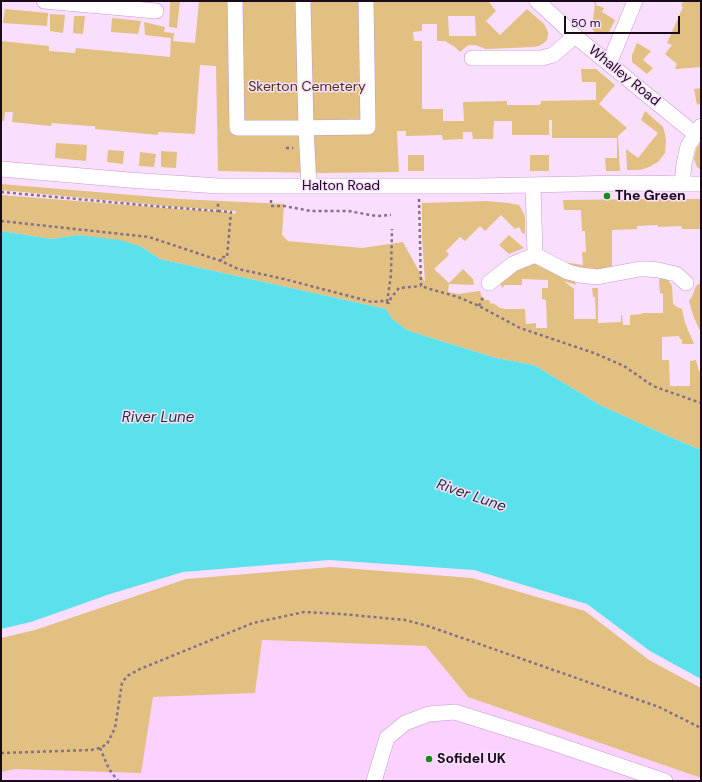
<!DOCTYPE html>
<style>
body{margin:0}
#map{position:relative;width:702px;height:782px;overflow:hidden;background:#fadefd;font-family:"DM Sans",sans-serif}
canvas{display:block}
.frame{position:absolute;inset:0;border:2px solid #1a0a1c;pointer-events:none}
.scale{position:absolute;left:564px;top:16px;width:116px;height:18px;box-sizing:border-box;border:2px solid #1a0a1c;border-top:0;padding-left:5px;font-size:12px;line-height:14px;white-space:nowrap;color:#1a0a1c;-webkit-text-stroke:3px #fadefd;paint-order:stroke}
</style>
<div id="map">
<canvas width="702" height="782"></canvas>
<div class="frame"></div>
<div class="scale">50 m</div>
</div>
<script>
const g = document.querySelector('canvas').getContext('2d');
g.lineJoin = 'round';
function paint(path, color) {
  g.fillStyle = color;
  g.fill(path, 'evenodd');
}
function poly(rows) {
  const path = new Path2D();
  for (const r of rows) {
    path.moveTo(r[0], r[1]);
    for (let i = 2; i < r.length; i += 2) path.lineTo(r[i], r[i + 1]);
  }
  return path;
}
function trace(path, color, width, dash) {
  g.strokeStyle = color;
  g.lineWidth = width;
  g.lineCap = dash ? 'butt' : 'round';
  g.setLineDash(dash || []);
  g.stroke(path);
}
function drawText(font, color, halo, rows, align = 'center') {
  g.font = font + ' "DM Sans",sans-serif';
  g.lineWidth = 3;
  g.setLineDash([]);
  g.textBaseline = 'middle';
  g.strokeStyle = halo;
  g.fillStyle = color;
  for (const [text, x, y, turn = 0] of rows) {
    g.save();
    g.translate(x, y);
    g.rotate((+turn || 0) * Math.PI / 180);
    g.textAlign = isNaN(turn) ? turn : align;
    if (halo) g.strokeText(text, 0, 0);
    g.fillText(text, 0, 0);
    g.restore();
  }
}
const built = poly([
 [261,640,426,646,468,697,701,778,701,781,1,781,1,772,15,769,153,697,255,693]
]);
const green = poly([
 [170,1,180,1,177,28,169,27],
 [199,1,483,1,485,2,489,2,496,11,486,21,500,35,527,9,544,24,548,32,548,35,547,40,545,42,539,46,533,47,486,49,475,45,470,45,467,46,460,52,455,47,445,41,437,41,437,24,422,24,422,31,413,32,414,41,422,41,422,109,443,109,443,121,464,121,463,102,507,101,507,105,539,105,541,103,541,101,596,100,596,82,582,82,581,69,596,69,615,85,599,104,627,128,618,136,620,171,606,171,605,158,617,158,617,138,552,138,552,120,549,120,549,135,512,135,512,121,494,121,493,139,473,139,472,132,463,132,463,139,443,140,442,135,406,136,406,131,397,131,399,172,322,173,218,171,216,66,200,65,195,134,158,132,158,135,95,129,95,126,89,126,52,123,51,126,12,122,13,112,5,112,4,121,1,121,1,41,49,46,49,51,75,53,76,48,170,57,171,38,145,35,144,22,165,27,164,32,174,33,173,41,195,43],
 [448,16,475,16,476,36,449,36],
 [591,1,596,1,596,5,604,8,602,12,615,20,609,32,600,33,595,32,592,29,595,3],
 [683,1,701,1,701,67,677,69,675,68,677,64,665,54,672,45,667,43,683,7,681,6],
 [5,9,48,13,47,26,3,23],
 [50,14,65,15,63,33,50,31],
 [74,16,85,16,83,34,73,33],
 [112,18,141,21,138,34,111,32],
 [637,43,651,51,643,60,653,68,647,74,632,62,632,55],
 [701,88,701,103,697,105,694,89],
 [645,111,663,127,665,134,666,140,665,153,662,157,658,162,649,167,640,170,627,170,626,149,638,158,658,133,641,120],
 [701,142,701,170,697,167,694,159,696,149],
 [56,143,87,145,86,161,55,158],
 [108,150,124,151,123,164,107,162],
 [161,151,177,152,176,168,161,167],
 [140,152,156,154,154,167,139,166],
 [408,155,424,155,424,171,408,171],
 [530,155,549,155,549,171,530,171],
 [1,184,179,199,284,204,282,235,288,241,362,248,403,242,425,282,422,236,422,203,487,201,508,203,519,205,523,212,525,218,525,233,523,234,519,227,515,229,501,215,485,231,480,226,465,241,460,237,446,251,449,254,448,256,434,269,449,283,463,269,473,279,474,285,449,284,448,292,458,294,480,291,482,297,486,300,489,300,491,304,493,303,500,308,505,309,525,309,526,324,536,323,536,328,547,328,546,300,542,299,542,288,548,288,548,280,522,279,522,285,504,285,503,288,500,284,504,277,534,262,574,279,576,285,564,281,574,289,574,319,596,319,595,297,593,297,592,288,598,288,598,323,621,322,621,315,622,315,623,325,630,325,630,315,642,314,642,313,663,313,663,294,660,293,659,282,660,277,668,280,672,286,673,304,677,307,682,309,685,323,694,344,682,344,682,339,680,339,679,336,662,337,662,360,669,360,670,386,690,386,690,361,696,360,699,371,701,372,701,450,670,437,600,405,534,365,496,358,425,336,407,330,392,319,386,309,160,259,142,247,77,235,52,239,1,231,1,195,178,209,226,212,235,214,236,211,177,207,1,190],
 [658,199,701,199,701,229,682,229,681,226,658,227,658,225,637,226,637,229,612,230,612,269,597,269,576,267,563,262,583,265,582,252,586,252,585,231,582,231,581,210,564,210,563,200],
 [509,235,524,248,509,254,499,245],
 [701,283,701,332,698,327,693,315,689,301,692,297,695,288,697,285],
 [331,567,472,578,585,611,649,660,701,688,701,778,468,697,426,646,262,640,255,693,153,697,141,773,15,769,1,772,1,638,35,630,186,579]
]);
const water = poly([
 [1,231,52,239,77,235,120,240,142,247,160,259,386,309,392,319,407,330,425,336,496,358,534,365,600,405,670,437,701,450,701,679,650,651,587,604,474,570,329,560,183,572,110,594,31,622,1,629]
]);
const path = poly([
 [286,148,293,148],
 [1,192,153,206,218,211,218,201],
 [419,199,421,286,430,289,458,297,479,306,520,328,594,353,624,366,653,386,701,403],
 [271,200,271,206,284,206,311,211,348,211,377,216,391,215],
 [218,211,231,212,227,257,221,257,221,261],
 [1,221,149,237,221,261,238,269,284,279,372,302,381,301,389,303,391,298,399,288,421,286],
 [387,302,391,275,392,229],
 [479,306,484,295],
 [100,748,109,769,118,781],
 [1,753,91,750,100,748,107,744,115,728,122,683,127,676,140,669,253,623,304,612,341,614,405,620,428,626,659,707,701,728]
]);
const minor = poly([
 [44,1,156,11],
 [235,1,237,128,291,128,368,127,366,1],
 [303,1,306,128,309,186],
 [537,1,575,36,695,134],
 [472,58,542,58,553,55,575,36],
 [609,64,635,1],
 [1,169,129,180,219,186,477,186,625,183,701,184],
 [682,184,684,164,688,146,701,126],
 [533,185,535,255,568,272,580,275,597,277,640,269,648,269,658,270,676,274,686,283],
 [489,283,513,264,535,255],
 [374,781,387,738,405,723,429,714,455,712,541,739,665,781]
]);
const markers = [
 [607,196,4,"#148c15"],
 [429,759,4,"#148c15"]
];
const streetNames = [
 ["Whalley Road",624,76,39],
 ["Halton Road",341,186]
];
const parkNames = [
 ["Skerton Cemetery",307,87]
];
const poiNames = [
 ["The Green",615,196],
 ["Sofidel UK",437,759]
];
const waterNames = [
 ["River Lune",158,418],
 ["River Lune",471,496,19]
];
paint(built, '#fad1ff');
paint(green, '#e1c081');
paint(water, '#5be1ec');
trace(minor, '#c59acb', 16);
trace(path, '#857088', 2.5, [3, 3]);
trace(minor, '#fff', 15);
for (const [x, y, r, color] of markers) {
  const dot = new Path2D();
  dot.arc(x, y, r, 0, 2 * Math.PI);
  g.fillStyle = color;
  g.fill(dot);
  trace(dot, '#fadefd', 1.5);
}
drawText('14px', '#1a0a1c', '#fadefd', streetNames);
drawText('14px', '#473510', '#fadefd', parkNames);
drawText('bold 14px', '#1a0a1c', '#fadefd', poiNames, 'left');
drawText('italic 15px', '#1a3133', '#fadefd', waterNames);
</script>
